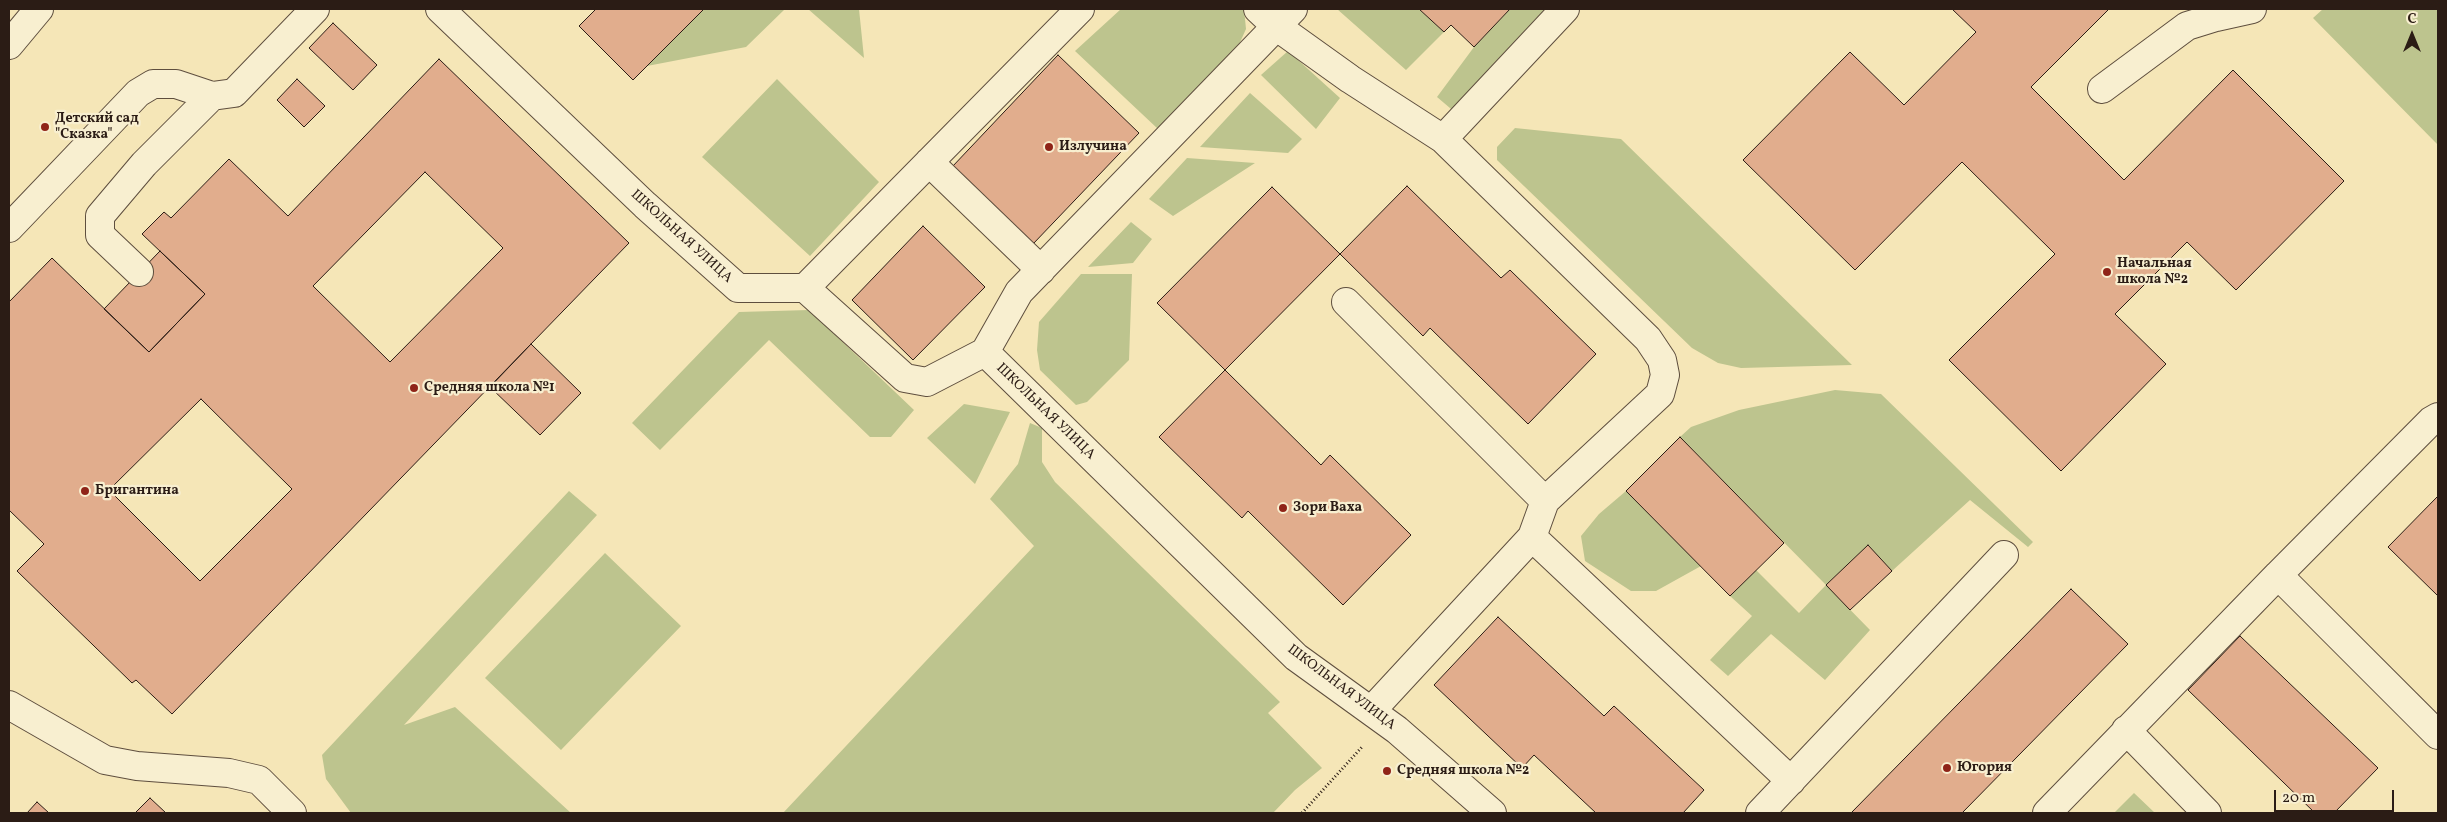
<!DOCTYPE html>
<meta charset="utf-8">
<style>
body{margin:0}
#map{position:relative;width:2447px;height:822px;overflow:hidden;background:#f5e6b7;font-family:Vollkorn,serif}
canvas{display:block}
.frame{position:absolute;inset:0;border:10px solid #2b1c15;pointer-events:none}
.north{position:absolute;left:2387px;top:10px;width:50px;height:50px;-webkit-text-stroke:4px #f8efd0;paint-order:stroke;rotate:0deg;font-size:14px;font-weight:700;line-height:20px;text-align:center;color:#2b1c15}
.north::after{content:'';display:block;margin:auto;width:18px;height:22px;background:#2b1c15;clip-path:polygon(50% 0,100% 100%,50% 72%,0 100%)}
.scale{position:absolute;left:2274px;top:790px;width:120px;height:22px;box-sizing:border-box;border:2px solid #2b1c15;border-top:0;padding-left:6px;font-size:15px;line-height:18px;white-space:nowrap;color:#2b1c15;-webkit-text-stroke:4px #f8efd0;paint-order:stroke}
</style>
<div id="map">
<canvas width="2447" height="822"></canvas>
<div class="frame"></div>
<div class="north">С</div>
<div class="scale">20 m</div>
</div>
<script>
const g = document.querySelector('canvas').getContext('2d');
g.lineJoin = 'round';
function paint(path, color) {
  g.fillStyle = color;
  g.fill(path, 'evenodd');
}
function poly(rows) {
  const path = new Path2D();
  for (const r of rows) {
    path.moveTo(r[0], r[1]);
    for (let i = 2; i < r.length; i += 2) path.lineTo(r[i], r[i + 1]);
  }
  return path;
}
function trace(path, color, width, dash) {
  g.strokeStyle = color;
  g.lineWidth = width;
  g.lineCap = dash ? 'butt' : 'round';
  g.setLineDash(dash || []);
  g.stroke(path);
}
function drawText(font, color, halo, rows, align = 'center') {
  g.font = font + ' Vollkorn,serif';
  g.lineWidth = 4.5;
  g.setLineDash([]);
  g.textBaseline = 'middle';
  g.strokeStyle = halo;
  g.fillStyle = color;
  for (const [text, x, y, turn = 0] of rows) {
    g.save();
    g.translate(x, y);
    g.rotate((+turn || 0) * Math.PI / 180);
    g.textAlign = isNaN(turn) ? turn : align;
    if (halo) g.strokeText(text, 0, 0);
    g.fillText(text, 0, 0);
    g.restore();
  }
}
const green = poly([
 [704,9,785,9,746,47,647,66],
 [808,9,859,9,864,58],
 [1121,9,1244,9,1246,29,1237,49,1158,129,1075,51],
 [1337,9,1419,9,1444,32,1406,70],
 [1510,9,1556,9,1457,114,1437,97,1474,47],
 [2323,9,2438,9,2438,145,2313,18],
 [1288,51,1340,98,1316,129,1261,75],
 [777,79,879,182,810,256,702,157],
 [1250,93,1302,139,1288,153,1200,147],
 [1515,128,1621,139,1852,365,1741,368,1718,363,1692,348,1497,160,1497,147],
 [1187,158,1255,163,1173,216,1149,199],
 [1131,222,1152,239,1133,263,1088,267],
 [1081,274,1132,274,1129,360,1087,402,1076,405,1040,370,1037,350,1039,322],
 [809,310,914,410,891,437,870,437,769,340,660,450,632,423,739,312],
 [1835,390,1881,394,2033,542,2028,547,1970,500,1892,571,1868,546,1826,585,1870,630,1825,680,1771,634,1728,676,1710,660,1752,616,1730,596,1756,570,1799,613,1826,585,1680,437,1691,427,1739,410],
 [964,404,1010,412,975,484,927,438],
 [1030,423,1042,428,1042,462,1055,482,1280,702,1268,713,1322,768,1295,790,1273,813,783,813,1034,546,990,499,1018,464],
 [569,491,597,515,404,725,455,707,571,813,351,813,326,779,322,755],
 [1626,491,1701,566,1656,591,1631,591,1585,561,1581,536,1599,514],
 [605,553,681,626,561,750,485,678],
 [2134,793,2155,813,2114,813]
]);
const building = poly([
 [596,9,704,9,633,80,579,26,596,9],
 [1419,9,1510,9,1474,47,1451,25,1444,32,1419,9],
 [1952,9,2109,9,2031,87,2124,180,2233,70,2344,181,2236,290,2187,242,2115,314,2166,364,2061,471,1949,360,2055,254,1962,162,1855,270,1743,160,1850,52,1904,105,1976,32,1952,9],
 [333,23,377,65,353,90,309,48,333,23],
 [1058,55,1139,133,1033,244,952,167,1058,55],
 [439,59,629,243,172,714,136,680,132,683,17,571,44,544,9,510,9,302,52,258,149,352,205,294,142,234,164,212,171,218,229,159,288,216,439,59],
 [425,172,503,248,390,362,313,286,425,172],
 [201,399,292,489,200,581,109,490,201,399],
 [297,79,325,106,304,127,277,100,297,79],
 [1407,186,1501,278,1510,270,1596,354,1528,424,1430,328,1423,336,1340,254,1407,186],
 [1272,187,1340,254,1225,370,1157,303,1272,187],
 [923,226,985,287,913,360,852,300,923,226],
 [160,251,205,294,149,352,104,309,160,251],
 [531,344,581,393,540,435,490,387,531,344],
 [1225,370,1321,465,1330,455,1411,535,1343,605,1248,511,1242,518,1159,437,1225,370],
 [1680,437,1784,543,1730,596,1626,491,1680,437],
 [2438,496,2438,596,2388,547,2438,496],
 [1868,545,1892,571,1850,610,1826,585,1868,545],
 [2071,589,2128,644,1962,813,1851,813,2071,589],
 [1498,617,1604,716,1614,706,1704,790,1683,813,1596,813,1534,755,1522,768,1434,685,1498,617],
 [2240,636,2378,768,2334,813,2315,813,2188,690,2240,636],
 [150,798,166,813,135,813,150,798],
 [37,802,49,813,27,813,37,802]
]);
const path = poly([
 [1302,813,1362,747]
]);
const minor = poly([
 [440,9,645,205,738,288,805,288,905,378,927,382,985,352],
 [1258,9,1276,26,1350,79,1443,139,1648,339,1662,360,1665,375,1660,394,1545,501],
 [9,45,39,9],
 [2102,89,2187,26,2216,17,2252,9],
 [1443,139,1565,9],
 [929,162,1041,270],
 [9,228,138,93,153,84,176,84,212,96],
 [139,272,100,235,100,216,144,164,212,96,234,93,315,9],
 [805,288,1080,9],
 [1346,302,1545,501,1532,537,1371,711],
 [985,352,1296,657,1397,730,1492,813],
 [985,352,1019,292,1293,9],
 [2438,417,2431,421,2278,575,2438,735],
 [1532,537,1791,781],
 [9,705,105,760,137,766,229,773,259,780,292,813],
 [2126,730,2207,813],
 [1760,813,2004,555],
 [2047,813,2278,575]
]);
const markers = [
 [45,127,5,"#8f2418"],
 [1049,147,5,"#8f2418"],
 [2107,272,5,"#8f2418"],
 [414,388,5,"#8f2418"],
 [85,491,5,"#8f2418"],
 [1283,508,5,"#8f2418"],
 [1947,768,5,"#8f2418"],
 [1387,771,5,"#8f2418"]
];
const poiNames = [
 ["Детский сад",55,119],
 ["\"Сказка\"",55,135],
 ["Излучина",1059,147],
 ["Начальная",2117,264],
 ["школа №2",2117,280],
 ["Средняя школа №1",424,388],
 ["Бригантина",95,491],
 ["Зори Ваха",1293,508],
 ["Югория",1957,768],
 ["Средняя школа №2",1397,771]
];
const streetNames = [
 ["ШКОЛЬНАЯ УЛИЦА",681,237,42],
 ["ШКОЛЬНАЯ УЛИЦА",1045,412,44],
 ["ШКОЛЬНАЯ УЛИЦА",1341,688,37]
];
paint(green, '#bdc48e');
paint(building, '#e1ad8d');
trace(building, '#2b1c15', 1);
trace(minor, '#5e4e3e', 30);
trace(path, '#2b1c15', 3, [1, 2.5]);
trace(minor, '#f8efd0', 28);
for (const [x, y, r, color] of markers) {
  const dot = new Path2D();
  dot.arc(x, y, r, 0, 2 * Math.PI);
  g.fillStyle = color;
  g.fill(dot);
  trace(dot, '#f8efd0', 2);
}
drawText('bold 14px', '#2b1c15', '#f8efd0', poiNames, 'left');
drawText('14px', '#2b1c15', '#f8efd0', streetNames);
</script>
